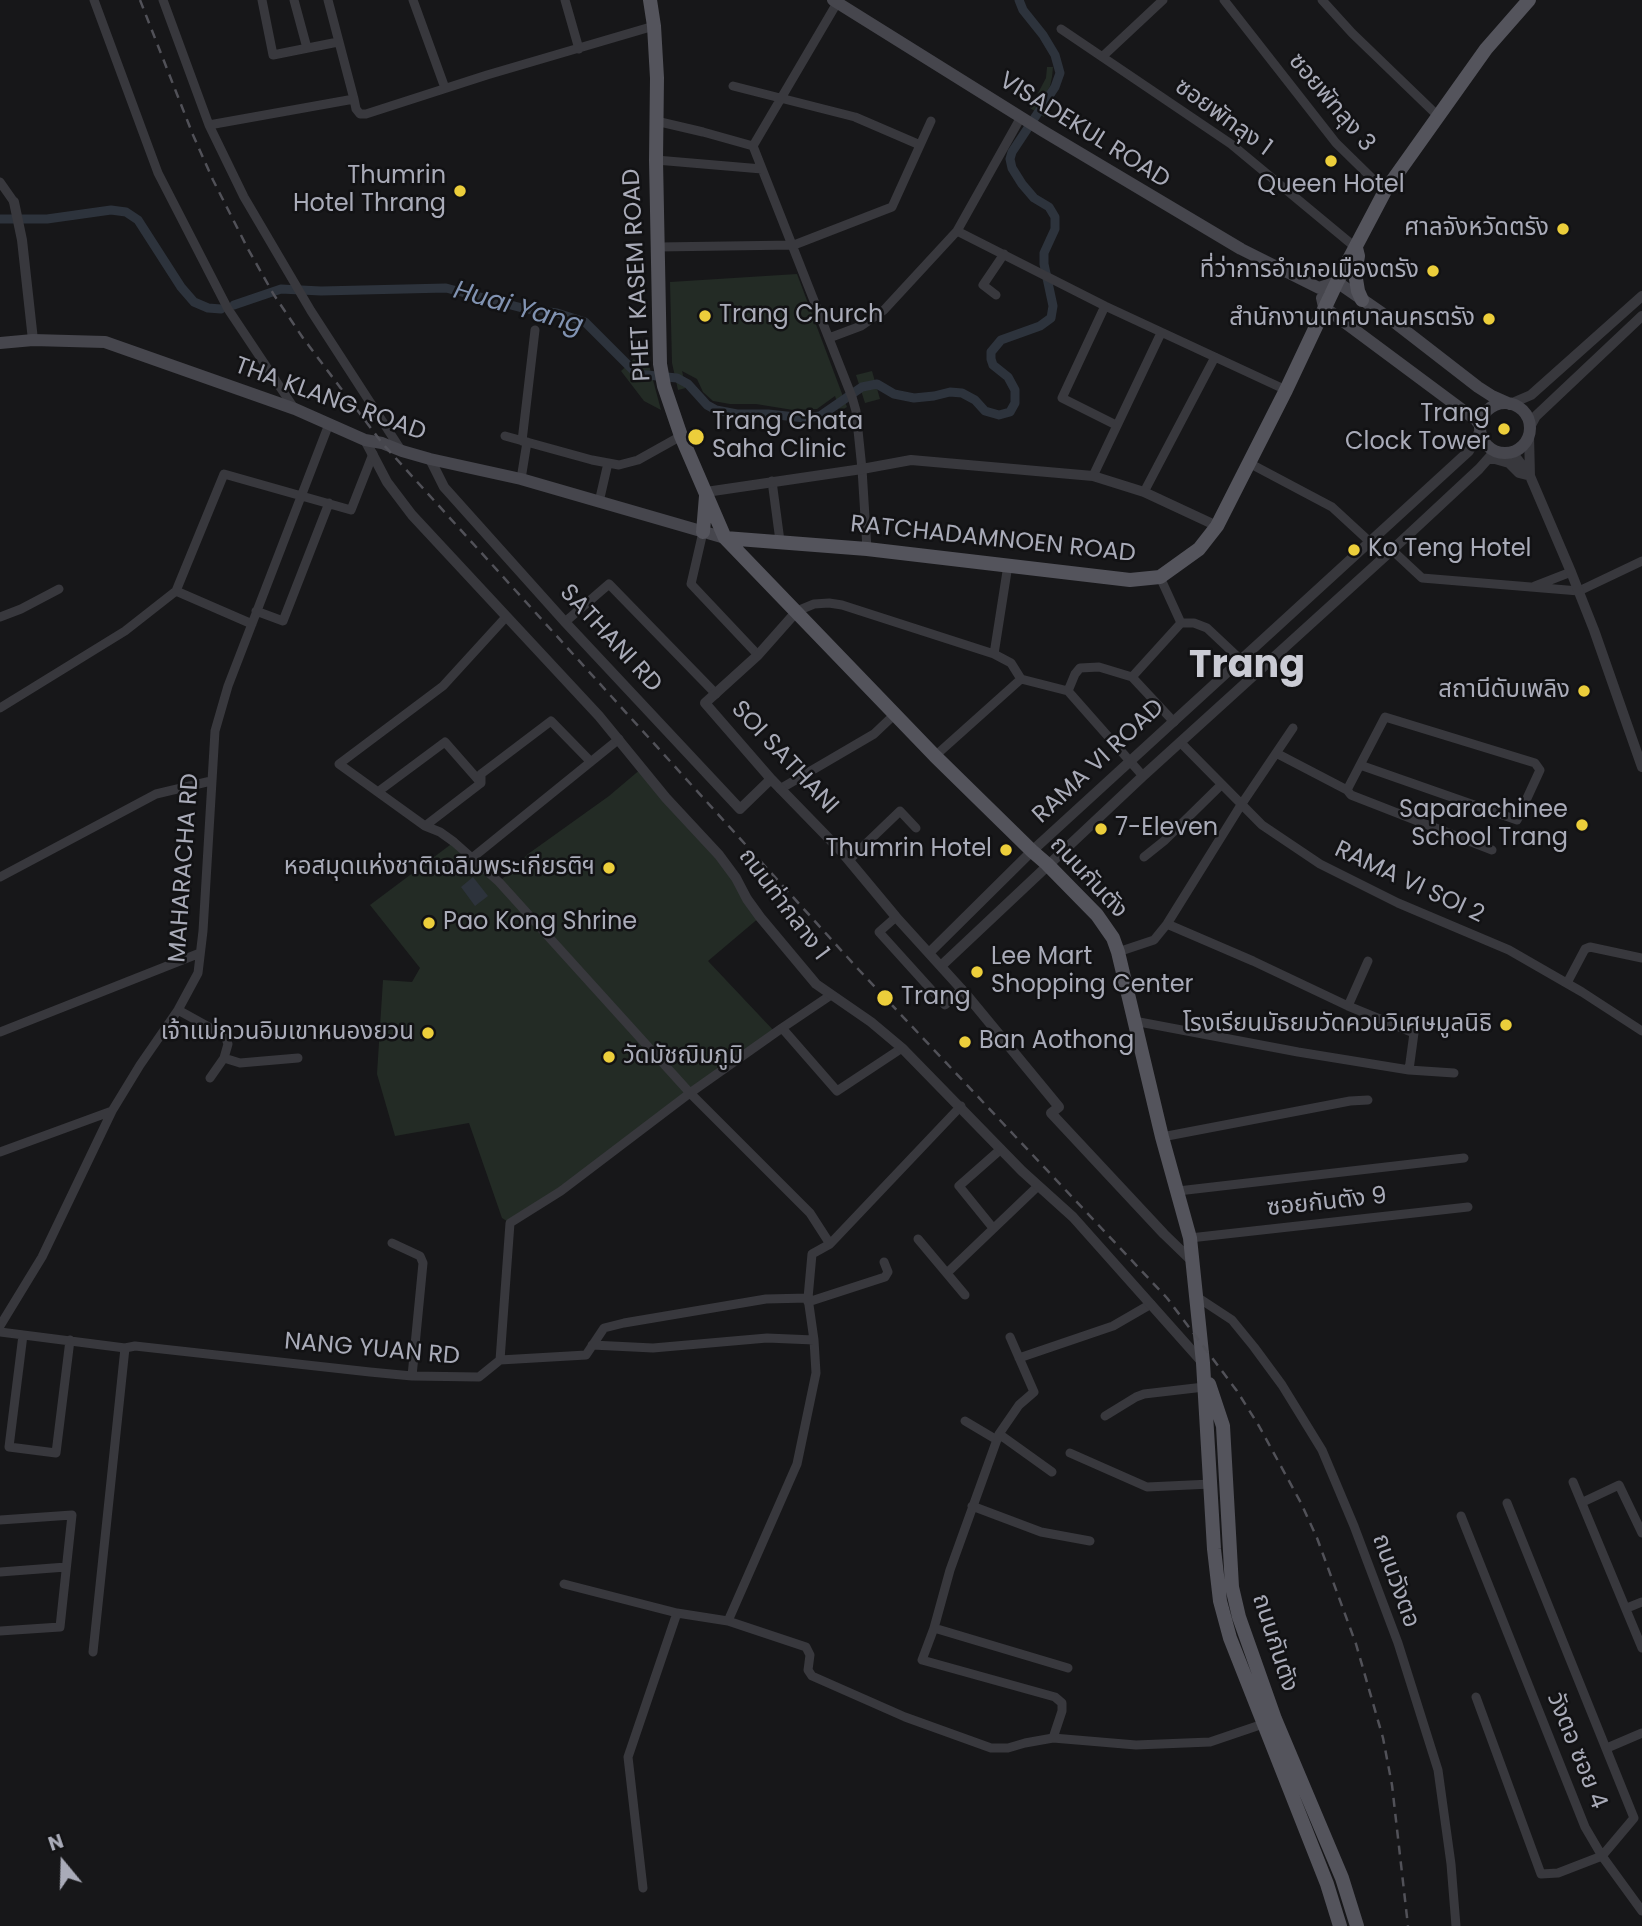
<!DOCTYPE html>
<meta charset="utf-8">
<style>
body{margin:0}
#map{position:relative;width:1642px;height:1926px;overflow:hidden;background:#171719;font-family:Poppins,sans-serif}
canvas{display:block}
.north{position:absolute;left:28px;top:1828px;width:70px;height:70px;-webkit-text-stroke:5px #121214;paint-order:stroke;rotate:341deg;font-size:19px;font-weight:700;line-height:28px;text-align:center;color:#a9abb8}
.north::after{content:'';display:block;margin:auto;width:24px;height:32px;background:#a9abb8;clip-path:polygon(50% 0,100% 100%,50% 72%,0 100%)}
</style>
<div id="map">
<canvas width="1642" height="1926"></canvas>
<div class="north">N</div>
</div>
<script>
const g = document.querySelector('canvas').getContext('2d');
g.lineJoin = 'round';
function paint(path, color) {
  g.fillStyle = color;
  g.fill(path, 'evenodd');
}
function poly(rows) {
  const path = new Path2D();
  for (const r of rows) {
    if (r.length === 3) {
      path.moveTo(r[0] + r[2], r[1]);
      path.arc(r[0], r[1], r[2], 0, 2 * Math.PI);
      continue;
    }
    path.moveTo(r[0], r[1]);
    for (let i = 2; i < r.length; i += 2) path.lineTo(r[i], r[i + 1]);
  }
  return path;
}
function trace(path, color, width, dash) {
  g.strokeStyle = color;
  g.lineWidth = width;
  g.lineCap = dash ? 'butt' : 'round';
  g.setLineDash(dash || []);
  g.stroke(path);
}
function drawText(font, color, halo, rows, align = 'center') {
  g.font = font + ' Poppins,"Noto Sans Thai",sans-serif';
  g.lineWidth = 5;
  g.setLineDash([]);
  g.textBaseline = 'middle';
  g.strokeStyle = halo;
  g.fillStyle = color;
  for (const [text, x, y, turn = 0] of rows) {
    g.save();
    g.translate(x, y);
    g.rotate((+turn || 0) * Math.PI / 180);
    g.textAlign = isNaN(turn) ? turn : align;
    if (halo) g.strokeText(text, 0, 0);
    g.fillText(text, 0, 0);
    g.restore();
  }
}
const green = poly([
 [1047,67,1053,67,1052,77,1050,86,1040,104,1048,110,1044,117,1030,108,1046,78],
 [797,274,847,407,840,411,835,396,817,409,793,410,756,404,730,404,713,401,703,392,697,379,682,371,686,388,678,390,672,363,670,282],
 [634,359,641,367,649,365,661,410,644,401,621,371],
 [872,371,880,399,865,403,856,375],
 [642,768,717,853,760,917,708,961,775,1032,510,1223,502,1218,469,1123,395,1136,377,1074,383,980,412,982,420,968,370,905,454,842,499,882,528,854,609,796]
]);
const water = poly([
 [473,877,488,896,475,906,461,887]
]);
const canal = poly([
 [0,219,47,219,111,210,126,212,138,220,181,287,194,302,208,308,221,309],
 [234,305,281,289,321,291,446,288,526,309,557,313,585,322,637,374,677,378,688,384,707,405,716,410,737,414,768,414,805,418,820,416,862,387,877,384,894,394,914,398,934,396,950,392,962,393,975,400,985,411,999,415,1010,412,1015,403,1015,390,1008,377,993,365,991,359,991,352,1001,340,1040,326,1051,318,1053,306,1044,264,1044,253,1055,229,1055,217,1049,207,1034,198,1022,184,1012,168,1010,159,1012,152,1055,87,1060,73,1055,55,1043,35,1023,10,1019,0]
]);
const minor = poly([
 [94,0,158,173,228,309,294,408],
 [163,0,209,125,244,197,311,311,401,450],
 [262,0,273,55,338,42],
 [294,0,307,48],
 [328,0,354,99],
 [413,0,445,88],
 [565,0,579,49],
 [1224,0,1336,143,1385,191],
 [1322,0,1352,33,1437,115],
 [1061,29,1231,144,1355,247],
 [1102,57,1163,0],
 [733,86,855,117,920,145],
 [656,121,703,132,753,146,852,397,856,411,862,469,867,549],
 [209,125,354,99,356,109,360,114,366,114,487,75,654,26],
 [753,146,837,3],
 [656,160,762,169],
 [0,182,14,202],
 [957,231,1105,306,1286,390],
 [658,247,794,245,892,207,931,121],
 [996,295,983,285,1004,254],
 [1105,306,1062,398,1116,425],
 [829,338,861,326,884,310,957,231,1021,117],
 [505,436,592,460,619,465,638,460,681,436],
 [522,441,535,330],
 [1249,463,1332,507,1370,542],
 [1093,476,1161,333],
 [521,479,527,442],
 [772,481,780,541],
 [1144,492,1215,357],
 [599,502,608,463],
 [703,532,691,584,758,655],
 [1392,550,1422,578,1579,591,1642,561],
 [1160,577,1181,623,1194,623,1207,628,1241,660],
 [1535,586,1571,572],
 [176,591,252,624],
 [256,611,283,621,329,503],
 [797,611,814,604,829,603,842,605,994,654,1011,663,1021,679,1068,691,1143,776],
 [0,617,21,609,59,589],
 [506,617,443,686,339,764,425,826,440,832,454,842,499,882,690,1093,810,1213,830,1244],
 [565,622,609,584,716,694],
 [994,654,1008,565],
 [1132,677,1181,623],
 [1068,691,1075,674,1080,668,1099,667,1132,677,1174,722],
 [0,708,125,631,176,591,224,474,351,510,373,454],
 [1180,742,1262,825,1320,864,1398,903,1509,950,1582,992,1642,1031],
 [1276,753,1347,790,1351,795,1492,850],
 [935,756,1021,679],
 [780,789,874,734,894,715],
 [1347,790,1385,717,1535,763,1540,770,1517,820,1360,765],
 [379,791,445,742,481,783],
 [425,826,481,783,481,774,551,721,590,761],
 [1144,857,1164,841,1221,785],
 [472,858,619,739],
 [849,860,900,811,916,828],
 [0,877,156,794,211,781],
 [896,917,879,932,945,1005,962,989],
 [1167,924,1253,961,1348,1006,1414,1033,1409,1070],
 [1118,952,1154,940,1167,924,1241,805,1293,728],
 [1567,983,1585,949,1590,947,1642,958],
 [1348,1006,1368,961],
 [178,1010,225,1036,228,1044,224,1058,210,1078],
 [1134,1021,1298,1052,1409,1070,1454,1073],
 [782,1028,837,1091,902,1048],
 [0,1032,200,953],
 [224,1058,240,1063,298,1058],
 [1162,1137,1350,1101,1368,1100],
 [0,1152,112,1111],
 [1178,1191,1464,1158],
 [993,1228,959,1186,1001,1149],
 [1190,1238,1468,1207],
 [918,1239,965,1295],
 [392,1243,420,1256,423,1263,412,1376],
 [947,1273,1038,1186],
 [1197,1297,1232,1320,1254,1347,1282,1385,1322,1450,1354,1526,1398,1643,1438,1770,1451,1864,1456,1926],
 [808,1302,885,1277,888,1272,884,1262],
 [0,1326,42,1257,112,1111,140,1065,178,1010,198,973,203,931,215,731,228,686,329,424],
 [0,1332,125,1348,135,1346,370,1372,412,1376,479,1377,500,1360,510,1223,561,1191,690,1093,782,1028,831,995],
 [23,1335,9,1447,56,1453,70,1340],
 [1010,1337,1034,1392,1019,1405,999,1434,950,1570,934,1628,1068,1668],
 [592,1345,653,1348,767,1338,814,1340],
 [1019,1358,1113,1326,1151,1304],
 [500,1360,586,1355,604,1328,624,1323,766,1299,808,1298],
 [1105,1416,1136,1397,1144,1394,1204,1387],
 [965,1421,997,1440],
 [999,1434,1052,1472],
 [1070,1453,1147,1487,1211,1484],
 [1573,1482,1642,1648],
 [1583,1502,1619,1485,1642,1533],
 [972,1506,1041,1532,1090,1541],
 [1461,1516,1585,1827,1602,1856,1642,1911],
 [0,1520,72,1515,60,1627,0,1631],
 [0,1572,66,1567],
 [564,1584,677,1613,728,1621,806,1647,810,1655,808,1670,812,1676,905,1717,991,1748,1008,1748,1025,1743,1053,1738,1136,1745,1210,1742,1266,1723],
 [1627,1608,1642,1602],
 [728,1621,797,1464,816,1373,814,1340,808,1298,812,1254,830,1244,961,1106],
 [934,1628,922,1660,1055,1697,1062,1703,1062,1711,1053,1738],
 [93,1652,125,1348],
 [1476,1697,1541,1874,1558,1873,1602,1856,1634,1818,1507,1503],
 [1607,1748,1642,1733],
 [643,1888,628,1757,677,1613]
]);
const tertiary = poly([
 [14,202,22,240,33,340],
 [1510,404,1531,395,1642,296],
 [1529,429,1536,416,1642,316],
 [1529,435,1530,476],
 [365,440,387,482,412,515,599,716,666,798,719,855,736,878,747,899,760,917,816,984,871,1022,902,1048,1022,1171,1073,1217,1203,1363],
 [1512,452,1530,476,1571,572,1594,630,1642,767],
 [430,459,444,487,565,622,740,809,771,779],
 [1489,459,1495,459,1509,463,1519,473,1527,475],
 [706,492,862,469,911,460,1093,476,1144,492,1217,526],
 [797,611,758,655,705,703,771,779,841,851,896,917,965,993,1059,1107,1051,1113,1164,1234,1194,1263],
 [929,953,1032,851,1469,451,1480,430],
 [941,966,1143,776,1392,550,1479,469,1495,451]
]);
const secondary = poly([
 [833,0,1043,131,1241,249,1319,288,1337,282,1389,318,1478,387,1492,396,1510,404],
 [1322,298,1324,307,1476,420,1480,425],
 [0,343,33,340,105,342,295,409,365,440,382,443,402,451,430,459,521,479,725,538],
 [1505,428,25]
]);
const primary = poly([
 [650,0,654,26,657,78,656,160,660,364,664,386,681,436,725,538,935,756,1032,851,1047,864,1097,915,1113,938,1118,952,1162,1137,1190,1238,1203,1363,1214,1549,1220,1601,1230,1638,1327,1884,1340,1926],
 [1356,248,1358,256,1355,273,1358,291,1362,300],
 [703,532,706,496],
 [725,538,867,549,1130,580,1160,577,1199,549,1217,526,1286,390,1337,282,1385,191,1486,49,1529,0],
 [1209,1384,1223,1426,1232,1587,1239,1617,1275,1719,1342,1878,1357,1926]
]);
const rail = poly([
 [140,0,193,135,213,180,248,249,274,295,303,338,382,443,859,970,1167,1298,1237,1391,1259,1426,1301,1503,1317,1538,1356,1644,1383,1738,1392,1785,1408,1926]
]);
const markers = [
 [1331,161,7,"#ecce3b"],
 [460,191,7,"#ecce3b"],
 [1563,229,7,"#ecce3b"],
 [1433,271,7,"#ecce3b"],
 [705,316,7,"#ecce3b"],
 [1489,319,7,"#ecce3b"],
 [1504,429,7,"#ecce3b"],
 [696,437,9,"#ecce3b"],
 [1354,550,7,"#ecce3b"],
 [1584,691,7,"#ecce3b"],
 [1582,825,7,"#ecce3b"],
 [1101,829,7,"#ecce3b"],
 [1006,850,7,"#ecce3b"],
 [609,868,7,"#ecce3b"],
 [429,923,7,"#ecce3b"],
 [977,972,7,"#ecce3b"],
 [885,998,9,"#ecce3b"],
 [1506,1025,7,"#ecce3b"],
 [428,1033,7,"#ecce3b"],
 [965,1042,7,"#ecce3b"],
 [609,1057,7,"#ecce3b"]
];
const streetNames = [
 ["ซอยพัทลุง 3",1331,103,50],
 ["ซอยพัทลุง 1",1223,118,36],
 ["VISADEKUL ROAD",1084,131,32],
 ["PHET KASEM ROAD",638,275,-93],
 ["THA KLANG ROAD",330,400,20],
 ["RATCHADAMNOEN ROAD",993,540,6],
 ["SATHANI RD",610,639,47],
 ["SOI SATHANI",784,758,47],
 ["RAMA VI ROAD",1099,762,-43],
 ["MAHARACHA RD",185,868,-86],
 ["ถนนกันตัง",1088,878,47],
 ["RAMA VI SOI 2",1409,883,25],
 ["ถนนท่ากลาง 1",783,905,53],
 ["ซอยกันตัง 9",1327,1203,-6],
 ["NANG YUAN RD",372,1350,5],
 ["ถนนวังตอ",1395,1581,70],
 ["ถนนกันตัง",1274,1643,72],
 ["วังตอ ซอย 4",1576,1751,68]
];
const poiNames = [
 ["Thumrin",446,177],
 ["Hotel Thrang",446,205],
 ["Queen Hotel",1331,186,"center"],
 ["ศาลจังหวัดตรัง",1549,229],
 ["ที่ว่าการอำเภอเมืองตรัง",1419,271],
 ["Trang Church",719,316,"left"],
 ["สำนักงานเทศบาลนครตรัง",1475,319],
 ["Trang",1490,415],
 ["Clock Tower",1490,443],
 ["Trang Chata",712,423,"left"],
 ["Saha Clinic",712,451,"left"],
 ["Ko Teng Hotel",1368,550,"left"],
 ["สถานีดับเพลิง",1570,691],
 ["Saparachinee",1568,811],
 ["School Trang",1568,839],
 ["7-Eleven",1115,829,"left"],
 ["Thumrin Hotel",992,850],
 ["หอสมุดแห่งชาติเฉลิมพระเกียรติฯ",595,868],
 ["Pao Kong Shrine",443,923,"left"],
 ["Lee Mart",991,958,"left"],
 ["Shopping Center",991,986,"left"],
 ["Trang",901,998,"left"],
 ["โรงเรียนมัธยมวัดควนวิเศษมูลนิธิ",1492,1025],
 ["เจ้าเเม่กวนอิมเขาหนองยวน",414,1033],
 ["Ban Aothong",979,1042,"left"],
 ["วัดมัชฌิมภูมิ",623,1057,"left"]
];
const waterNames = [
 ["Huai Yang",518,309,16]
];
const townNames = [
 ["Trang",1247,667]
];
paint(green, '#232b25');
paint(water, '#2d333c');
trace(canal, '#2d333c', 9);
trace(minor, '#38383d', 9);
trace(tertiary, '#38383d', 10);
trace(secondary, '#46464d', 12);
trace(primary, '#54545c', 14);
trace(rail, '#515158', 2.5, [9, 7]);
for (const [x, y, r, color] of markers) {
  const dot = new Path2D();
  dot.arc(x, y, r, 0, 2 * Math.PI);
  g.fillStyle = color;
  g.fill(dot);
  trace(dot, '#121214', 2.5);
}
drawText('24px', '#a9abb8', '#121214', streetNames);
drawText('24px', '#a9abb8', '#121214', poiNames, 'right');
drawText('italic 26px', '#8193b2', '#121214', waterNames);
drawText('bold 38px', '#cacbd4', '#121214', townNames);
</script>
